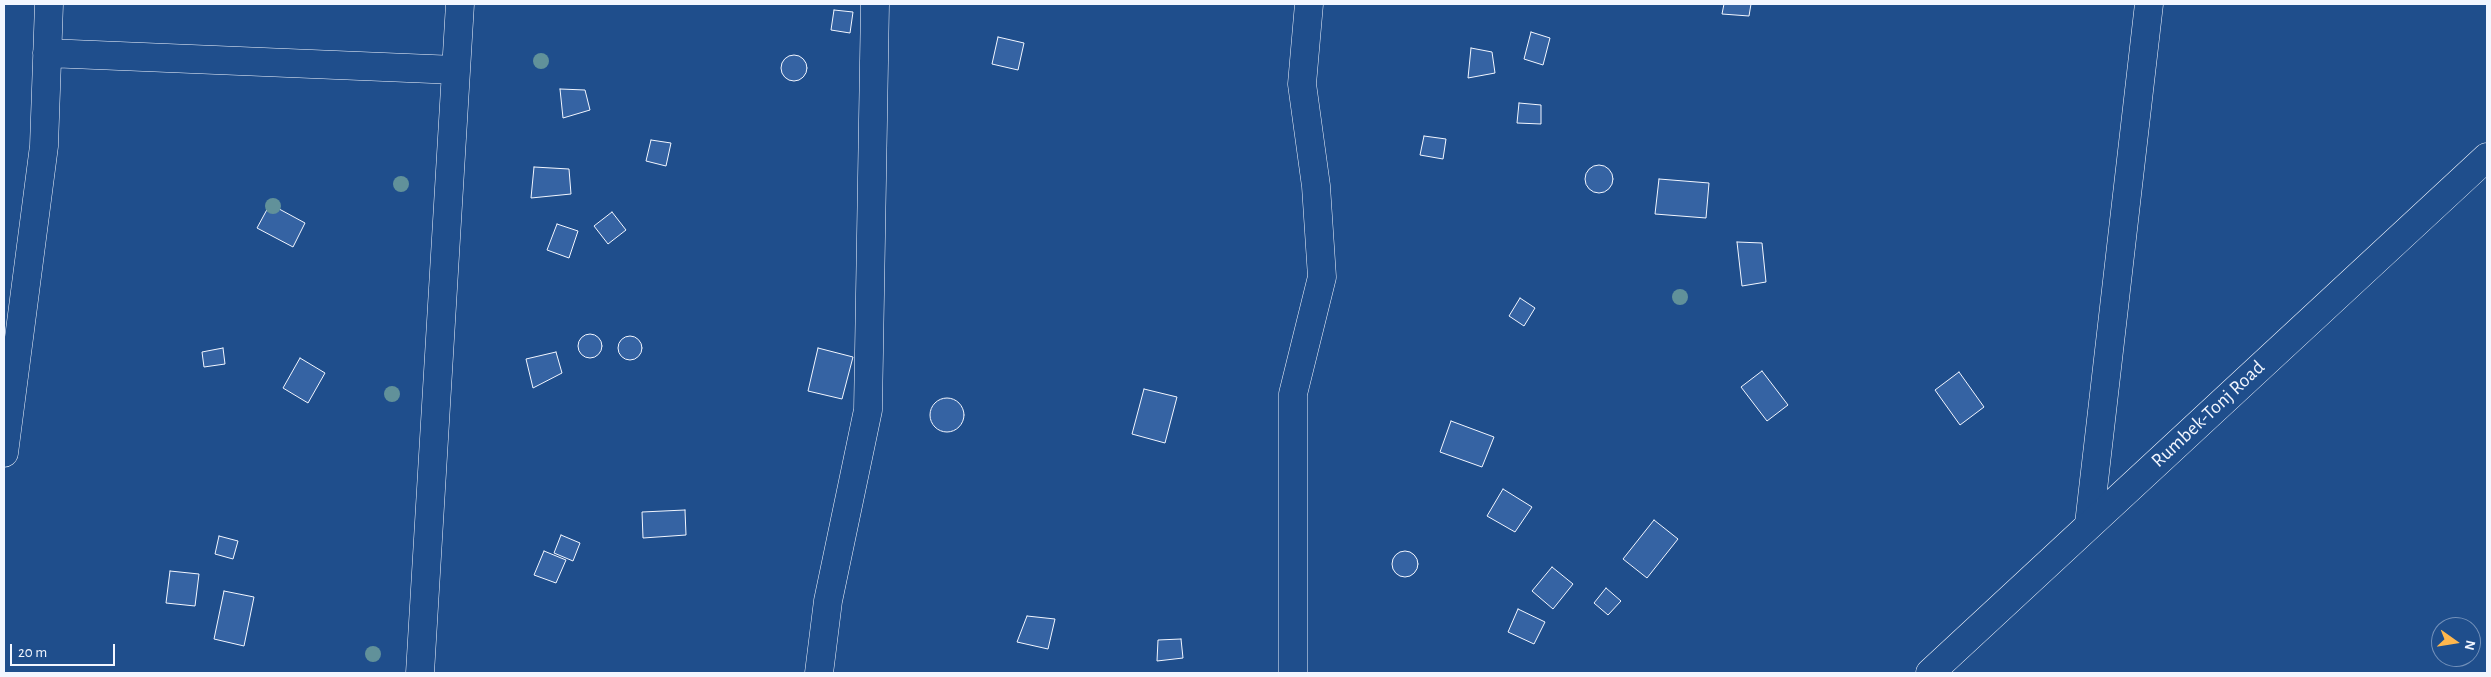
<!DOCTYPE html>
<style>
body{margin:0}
#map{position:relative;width:2491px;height:677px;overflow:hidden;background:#1f4e8c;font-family:"Alegreya Sans",sans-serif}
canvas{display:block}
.frame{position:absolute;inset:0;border:5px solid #f2f6ff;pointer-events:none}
.north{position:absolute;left:2431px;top:617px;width:50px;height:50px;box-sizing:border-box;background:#1f4e8c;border:1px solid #7391ba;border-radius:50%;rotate:103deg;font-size:14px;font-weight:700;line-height:20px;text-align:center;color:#f2f6ff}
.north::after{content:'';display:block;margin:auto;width:18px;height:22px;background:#ffb74d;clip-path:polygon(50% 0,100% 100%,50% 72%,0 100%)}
.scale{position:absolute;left:10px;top:644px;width:105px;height:22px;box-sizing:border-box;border:2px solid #f2f6ff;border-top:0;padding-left:6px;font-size:15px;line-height:18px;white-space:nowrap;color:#f2f6ff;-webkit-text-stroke:4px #1f4e8c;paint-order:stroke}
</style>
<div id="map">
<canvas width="2491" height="677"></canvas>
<div class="frame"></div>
<div class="north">N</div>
<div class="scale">20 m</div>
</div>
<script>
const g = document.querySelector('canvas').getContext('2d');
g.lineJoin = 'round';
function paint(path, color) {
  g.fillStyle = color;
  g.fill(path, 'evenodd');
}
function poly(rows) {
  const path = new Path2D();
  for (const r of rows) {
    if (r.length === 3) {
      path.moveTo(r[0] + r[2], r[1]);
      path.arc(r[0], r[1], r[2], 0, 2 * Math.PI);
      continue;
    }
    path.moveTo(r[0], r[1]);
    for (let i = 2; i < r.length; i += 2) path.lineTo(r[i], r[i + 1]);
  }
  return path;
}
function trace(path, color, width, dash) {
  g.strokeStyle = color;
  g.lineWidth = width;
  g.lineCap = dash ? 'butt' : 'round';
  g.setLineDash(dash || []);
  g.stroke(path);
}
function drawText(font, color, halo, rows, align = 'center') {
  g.font = font + ' "Alegreya Sans",sans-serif';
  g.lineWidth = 4;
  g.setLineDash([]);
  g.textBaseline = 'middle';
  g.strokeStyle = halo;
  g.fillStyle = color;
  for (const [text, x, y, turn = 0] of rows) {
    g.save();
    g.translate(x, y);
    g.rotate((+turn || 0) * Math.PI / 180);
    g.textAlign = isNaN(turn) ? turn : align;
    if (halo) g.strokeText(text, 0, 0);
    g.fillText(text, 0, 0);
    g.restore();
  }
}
const building = poly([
 [1724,4,1751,4,1749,16,1722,14,1724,4],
 [834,10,853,12,850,33,831,30,834,10],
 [1531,32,1550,38,1543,65,1524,59,1531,32],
 [998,37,1024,43,1018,70,992,64,998,37],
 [1471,48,1492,52,1495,73,1468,78,1471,48],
 [794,68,13],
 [560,89,585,90,590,110,563,118,560,89],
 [1519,103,1541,105,1541,124,1517,123,1519,103],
 [1424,136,1446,139,1443,159,1420,155,1424,136],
 [651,140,671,143,666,166,646,161,651,140],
 [1599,179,14],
 [534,167,569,169,571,194,531,198,534,167],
 [1659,179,1709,183,1706,218,1655,214,1659,179],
 [270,204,305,223,293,247,257,228,270,204],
 [612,212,626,230,608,244,594,226,612,212],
 [557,224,578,231,569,258,547,250,557,224],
 [1737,242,1762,243,1766,282,1742,286,1737,242],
 [1520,298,1535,308,1524,326,1509,316,1520,298],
 [590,346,12],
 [630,348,12],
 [223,348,225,364,204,367,202,352,223,348],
 [818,348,853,357,842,399,808,391,818,348],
 [556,352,562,373,533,388,526,359,556,352],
 [300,358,325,373,308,403,283,388,300,358],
 [1762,371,1788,405,1767,421,1741,387,1762,371],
 [1959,372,1984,407,1960,425,1935,390,1959,372],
 [1144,389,1177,397,1165,443,1132,434,1144,389],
 [947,415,17],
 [1451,421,1494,437,1482,467,1440,452,1451,421],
 [1503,489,1532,507,1515,532,1487,516,1503,489],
 [685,510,686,535,643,538,642,512,685,510],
 [1654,520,1678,539,1647,578,1623,559,1654,520],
 [561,535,580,543,573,561,554,553,561,535],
 [219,536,238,541,233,559,215,554,219,536],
 [544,551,566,560,556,583,534,575,544,551],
 [1405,564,13],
 [1552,567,1573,584,1553,609,1532,591,1552,567],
 [170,571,199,574,195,606,166,603,170,571],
 [1606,588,1621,601,1608,615,1594,603,1606,588],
 [224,591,254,597,244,646,214,639,224,591],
 [1518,609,1545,622,1534,644,1508,632,1518,609],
 [1027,616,1055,619,1048,649,1017,642,1027,616],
 [1181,639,1183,658,1157,661,1158,640,1181,639]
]);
const street = poly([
 [47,53,456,70],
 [4,453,44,146,49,4],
 [2089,524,2149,4],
 [420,673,460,4],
 [819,673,828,601,868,410,875,4],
 [1293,673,1293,394,1322,277,1316,186,1302,84,1309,4]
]);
const primary = poly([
 [1930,673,2487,157]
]);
const trees = [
 [541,61],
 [401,184],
 [273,206],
 [1680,297],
 [392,394],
 [373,654]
];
const streetNames = [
 ["Rumbek-Tonj Road",2208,414,-43]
];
paint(building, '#3563a3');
trace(building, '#f2f6ff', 1);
trace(street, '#f2f6ff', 29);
trace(primary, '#f2f6ff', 29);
trace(street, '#1f4e8c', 28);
trace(primary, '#1f4e8c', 28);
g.fillStyle = '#61919a';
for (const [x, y] of trees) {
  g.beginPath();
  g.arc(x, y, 8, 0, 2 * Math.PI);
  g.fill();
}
drawText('20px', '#f2f6ff', '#1f4e8c', streetNames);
</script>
